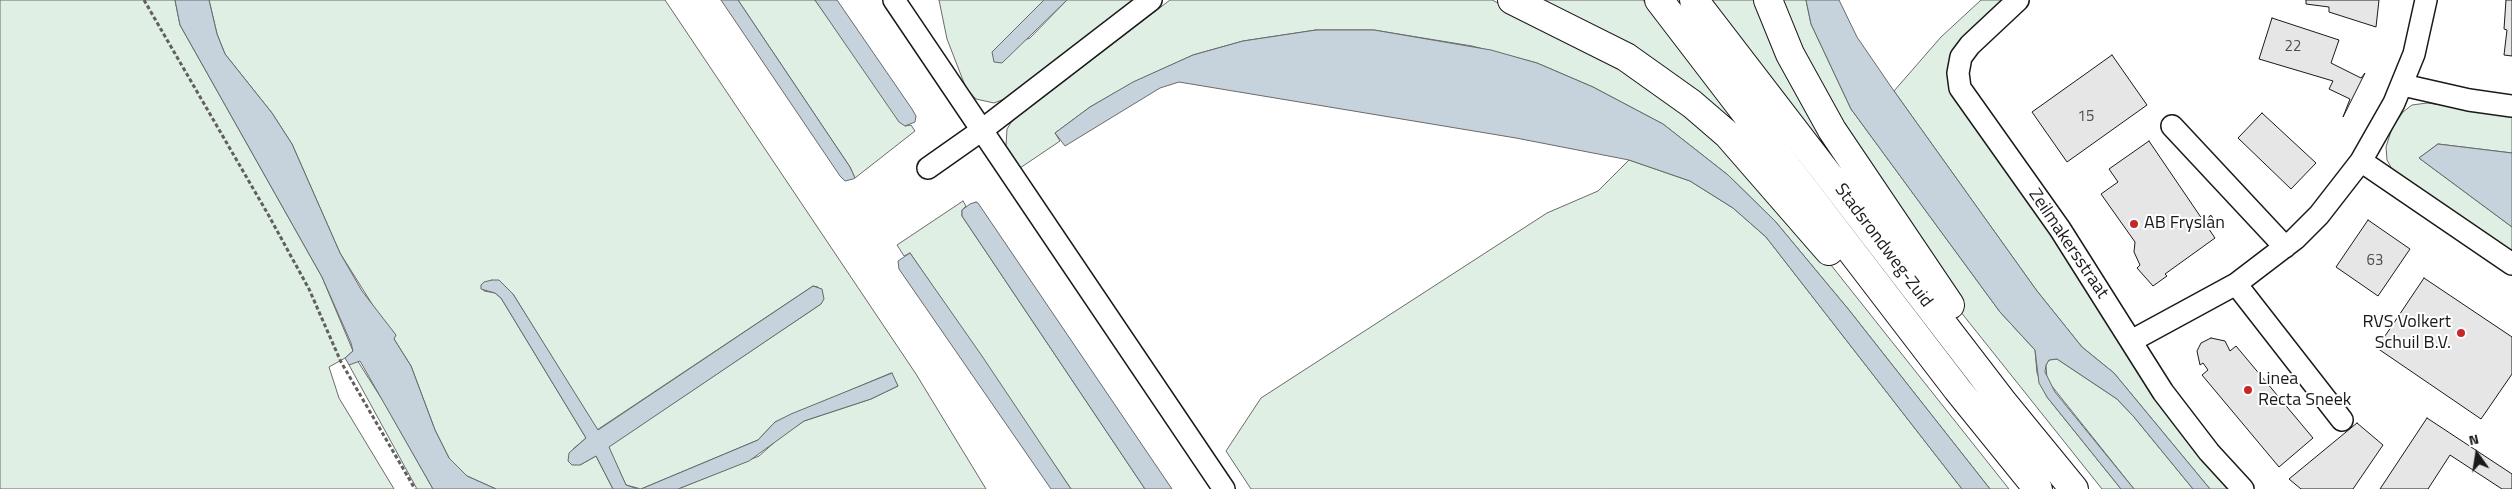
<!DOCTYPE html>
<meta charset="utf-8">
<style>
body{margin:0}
#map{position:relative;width:2512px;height:489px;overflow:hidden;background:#fff;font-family:"Titillium Web",sans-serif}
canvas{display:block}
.north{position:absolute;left:2452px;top:429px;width:50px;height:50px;-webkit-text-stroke:4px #fff;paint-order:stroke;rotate:347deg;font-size:14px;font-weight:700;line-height:20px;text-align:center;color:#1a1a1a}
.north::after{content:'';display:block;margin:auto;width:18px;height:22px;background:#1a1a1a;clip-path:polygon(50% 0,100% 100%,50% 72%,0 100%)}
</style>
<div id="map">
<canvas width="2512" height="489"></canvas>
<div class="north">N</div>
</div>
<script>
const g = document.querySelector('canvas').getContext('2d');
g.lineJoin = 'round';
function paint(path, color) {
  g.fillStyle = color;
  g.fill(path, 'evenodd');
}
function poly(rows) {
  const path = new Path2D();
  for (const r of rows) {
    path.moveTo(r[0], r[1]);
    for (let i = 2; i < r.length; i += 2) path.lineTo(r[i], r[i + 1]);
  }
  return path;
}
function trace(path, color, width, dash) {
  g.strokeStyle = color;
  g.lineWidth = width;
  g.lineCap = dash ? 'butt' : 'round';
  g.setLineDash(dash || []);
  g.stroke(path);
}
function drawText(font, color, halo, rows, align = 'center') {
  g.font = font + ' "Titillium Web",sans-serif';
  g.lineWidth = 4;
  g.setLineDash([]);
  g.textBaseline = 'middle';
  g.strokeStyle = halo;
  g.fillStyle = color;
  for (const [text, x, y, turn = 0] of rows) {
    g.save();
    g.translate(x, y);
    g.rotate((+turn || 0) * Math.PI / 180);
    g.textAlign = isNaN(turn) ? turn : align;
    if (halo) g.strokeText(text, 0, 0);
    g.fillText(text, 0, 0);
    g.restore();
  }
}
const green = poly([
 [0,0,175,0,180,25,322,277,353,351,345,358,329,367,339,398,394,489,0,489,0,0],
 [209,0,665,0,916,374,986,489,678,489,759,456,785,433,804,421,871,399,898,386,891,373,775,422,758,440,641,489,626,485,608,447,821,304,818,287,813,286,597,430,513,294,503,284,481,285,484,291,495,293,501,298,586,438,573,449,580,465,596,456,613,489,496,489,467,476,449,458,435,430,411,366,340,253,292,144,272,113,225,54,217,34,209,0],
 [738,0,815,0,905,126,911,125,915,131,855,178,850,167,738,0],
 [939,0,1044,0,992,52,1030,38,1067,0,1134,0,1007,98,994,103,976,99,966,88,947,39,939,0],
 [1170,0,1492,0,1629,68,1769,187,2009,489,1990,489,1849,310,1775,221,1728,175,1663,124,1593,87,1537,63,1472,46,1374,30,1316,30,1243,41,1193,55,1134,82,1090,107,1055,133,1060,141,1020,168,1006,146,1007,129,1012,121,1170,0],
 [1527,0,1643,0,1736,123,1729,127,1527,0],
 [1710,0,1760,0,1871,211,1781,90,1710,0],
 [1776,0,1806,0,1811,24,1851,109,2000,312,2035,350,2037,373,2047,397,2121,489,2102,489,1960,311,1838,126,1776,0],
 [1981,0,2005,0,1949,73,2232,489,2210,489,2114,373,2082,347,2037,291,1894,91,1941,37,1981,0],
 [2427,103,2512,114,2512,153,2438,144,2419,158,2512,227,2512,254,2394,173,2387,160,2386,147,2392,128,2403,112,2412,105,2427,103],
 [1629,160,1690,181,1733,208,1766,237,1962,489,1251,489,1226,451,1261,398,1547,213,1598,191,1629,160],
 [963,201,966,206,962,210,962,216,1145,489,1071,489,910,253,904,256,897,245,963,201],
 [2057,359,2117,399,2134,417,2193,489,2134,489,2047,380,2046,365,2049,360,2057,359],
 [357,360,385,404,433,489,417,489,349,365,357,360]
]);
const water = poly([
 [175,0,209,0,217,34,225,54,272,113,292,144,340,253,362,291,396,335,394,339,411,366,435,430,449,458,467,476,496,489,433,489,360,361,349,365,345,358,353,351,351,343,322,277,180,25,175,0],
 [721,0,738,0,850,167,855,178,853,179,845,181,840,176,721,0],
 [815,0,837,0,912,109,916,116,915,122,905,126,899,122,815,0],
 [1044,0,1067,0,1002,63,994,62,992,52,1044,0],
 [1806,0,1839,0,1857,37,1894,91,2037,291,2082,347,2114,373,2210,489,2193,489,2134,417,2117,399,2057,359,2049,360,2046,365,2045,372,2055,392,2134,489,2121,489,2047,397,2039,383,2035,350,2000,312,1851,109,1811,24,1806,0],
 [1316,30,1374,30,1491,50,1537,63,1593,87,1663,124,1728,175,1775,221,1849,310,1990,489,1962,489,1766,237,1733,208,1690,181,1629,160,1516,138,1179,82,1160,88,1065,146,1055,133,1090,107,1133,82,1193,55,1243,41,1316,30],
 [2438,144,2512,153,2512,227,2419,158,2438,144],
 [976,202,978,203,1172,489,1145,489,962,216,962,210,970,204,976,202],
 [910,253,982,356,1071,489,1051,489,899,269,898,261,910,253],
 [492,280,499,280,513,294,598,430,813,286,822,289,824,299,821,304,609,447,626,485,638,489,613,489,596,456,580,465,572,465,568,461,569,453,586,438,501,298,495,293,481,289,481,285,484,282,492,280],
 [892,373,898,386,871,399,804,421,749,461,678,489,641,489,758,440,775,422,791,414,892,373]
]);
const building = poly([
 [2306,0,2379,0,2376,27,2329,12,2329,7,2306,4,2306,0],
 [2506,0,2512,0,2512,56,2504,55,2507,30,2504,29,2506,0],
 [2272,18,2339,40,2331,63,2361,78,2365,73,2343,117,2350,99,2329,89,2333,81,2259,59,2272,18],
 [2112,55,2147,105,2067,162,2032,112,2112,55],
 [2262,113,2316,163,2291,189,2238,138,2262,113],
 [2149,141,2215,238,2165,274,2167,276,2153,286,2137,268,2140,265,2134,252,2135,242,2101,194,2118,182,2109,169,2149,141],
 [2368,220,2410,249,2378,296,2336,267,2368,220],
 [2424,278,2512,337,2512,374,2481,419,2377,348,2424,278],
 [2211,338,2225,341,2230,351,2236,346,2313,438,2279,467,2202,375,2208,370,2203,363,2200,365,2197,351,2201,343,2211,338],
 [2427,418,2512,474,2512,489,2502,489,2450,455,2428,489,2380,489,2427,418],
 [2357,423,2383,445,2353,489,2301,489,2289,479,2357,423]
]);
const path = poly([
 [144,0,269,216,309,289,341,362,415,489]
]);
const minor = poly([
 [894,0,1224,489],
 [2018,0,1970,45,1961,57,1958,73,1960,88,2060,229,2163,392,2209,452,2243,489],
 [2403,85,2469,100,2512,106],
 [2172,126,2285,247],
 [2361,161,2512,264],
 [928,168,982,130,1151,0],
 [2236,284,2342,420],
 [2133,340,2236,284,2295,239,2319,215,2361,161,2394,103,2414,54,2426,0]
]);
const highway = poly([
 [1512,0,1626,57,1692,104,1728,135,1829,251],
 [1659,0,1957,389,2038,489],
 [1694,0,2002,401,2074,489],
 [1768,0,1790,54,1832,130,1950,305]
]);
const markers = [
 [2134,224,5,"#c62828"],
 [2461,333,5,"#c62828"],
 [2248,390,5,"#c62828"]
];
const numberNames = [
 ["22",2293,47],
 ["15",2086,117],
 ["63",2375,261]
];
const poiNames = [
 ["AB Fryslân",2144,224],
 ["RVS Volkert",2451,323,"right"],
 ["Schuil B.V.",2451,344,"right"],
 ["Linea",2258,380],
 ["Recta Sneek",2258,401]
];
const streetNames = [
 ["Zeilmakersstraat",2068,244,56],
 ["Stadsrondweg-Zuid",1883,246,53]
];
paint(green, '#e0efe3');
trace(green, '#6a6a6a', 1);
paint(water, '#c6d2dc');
trace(water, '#6a6a6a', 1);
paint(building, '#e6e6e6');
trace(building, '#1a1a1a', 1);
trace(minor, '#1a1a1a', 24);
trace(highway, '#1a1a1a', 30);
trace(path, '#5f5f5f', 3, [4, 2.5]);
trace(minor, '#fff', 21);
trace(highway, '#fff', 28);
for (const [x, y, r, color] of markers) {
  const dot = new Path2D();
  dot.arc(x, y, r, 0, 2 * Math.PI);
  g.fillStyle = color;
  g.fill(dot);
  trace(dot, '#fff', 2);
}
drawText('15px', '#4d4d4d', null, numberNames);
drawText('18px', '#1a1a1a', '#fff', poiNames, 'left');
drawText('18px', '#1a1a1a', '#fff', streetNames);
</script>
